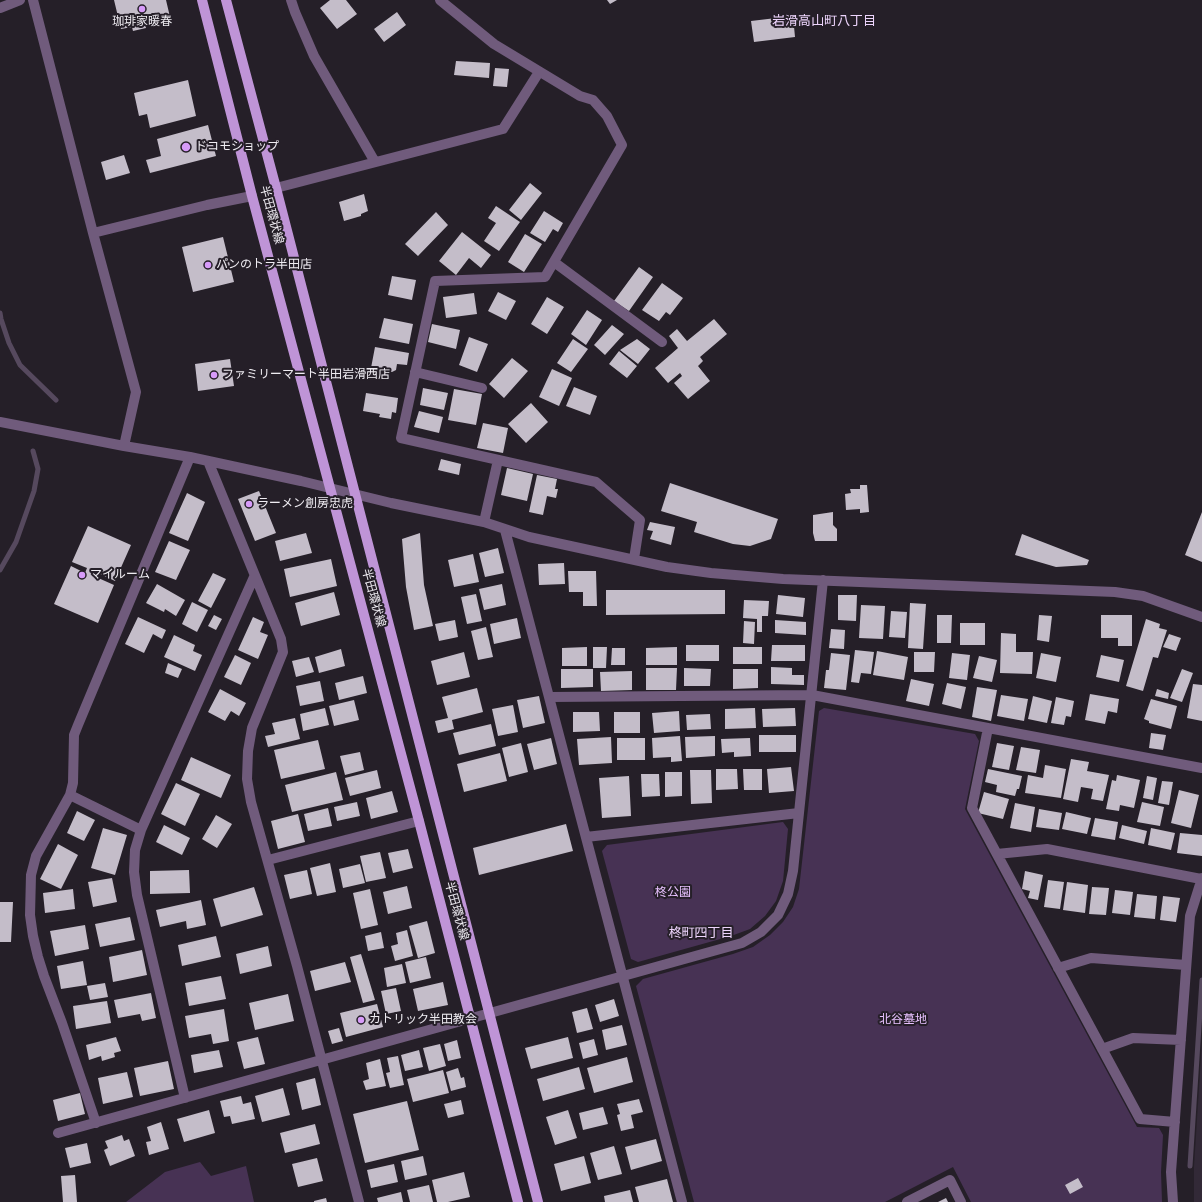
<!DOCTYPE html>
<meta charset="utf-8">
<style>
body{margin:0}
canvas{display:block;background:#251f28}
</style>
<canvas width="1202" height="1202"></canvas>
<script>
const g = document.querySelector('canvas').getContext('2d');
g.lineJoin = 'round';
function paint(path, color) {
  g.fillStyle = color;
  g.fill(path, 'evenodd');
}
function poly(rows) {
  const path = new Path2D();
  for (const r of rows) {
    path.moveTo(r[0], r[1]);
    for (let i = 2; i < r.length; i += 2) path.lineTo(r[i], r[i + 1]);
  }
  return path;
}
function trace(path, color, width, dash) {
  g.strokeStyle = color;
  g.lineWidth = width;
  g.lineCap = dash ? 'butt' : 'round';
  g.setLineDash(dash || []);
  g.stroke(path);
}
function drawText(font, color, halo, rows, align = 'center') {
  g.font = font + ' "Roboto Condensed","Noto Sans JP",sans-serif';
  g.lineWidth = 4;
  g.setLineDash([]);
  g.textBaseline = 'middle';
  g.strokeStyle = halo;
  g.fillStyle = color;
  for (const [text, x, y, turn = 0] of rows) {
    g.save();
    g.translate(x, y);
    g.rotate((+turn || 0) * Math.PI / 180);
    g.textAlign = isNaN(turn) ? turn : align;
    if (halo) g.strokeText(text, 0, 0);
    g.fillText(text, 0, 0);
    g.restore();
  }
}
const built = poly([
 [1202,1042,1202,1202,1194,1202,1194,1167]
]);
const green = poly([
 [824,708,975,734,979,741,965,809,1137,1127,1159,1128,1163,1135,1161,1172,1162,1202,971,1202,953,1167,885,1202,694,1202,636,986,643,979,733,954,753,947,770,935,783,922,793,907,799,889,819,711],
 [783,822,788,829,783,881,776,901,765,916,750,929,731,936,638,962,631,959,602,851,607,845],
 [200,1162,211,1176,246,1166,254,1202,126,1202,165,1172]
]);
const stream = poly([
 [0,313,1,319,9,343,20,365,56,400],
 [0,570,16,542,34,491,38,469,33,451],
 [1190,1166,1202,980]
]);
const building = poly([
 [114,0,166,0,170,17,145,23,146,28,133,31,132,27,121,29],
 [330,0,346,0,357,14,337,29,320,8],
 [607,0,617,0,610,4],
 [397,12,406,25,384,42,374,29],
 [793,16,795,37,754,42,751,21],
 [456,61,490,63,489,78,454,75],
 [495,68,509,69,507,87,493,86],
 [188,80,196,116,150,128,147,114,139,116,134,93],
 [208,125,216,156,150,173,146,160,161,156,157,139],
 [124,155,130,173,106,180,101,162],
 [530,183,542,193,521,220,509,210],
 [364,194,368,211,361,214,361,216,344,221,339,202],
 [496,206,520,222,499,251,484,241,496,223,488,218],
 [544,211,563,223,558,232,553,229,545,242,530,233],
 [436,212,448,225,418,256,405,244],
 [462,232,491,255,481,268,469,258,456,275,439,261],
 [525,234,542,244,524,272,508,262],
 [223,237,234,282,193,292,182,247],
 [639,267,653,277,629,311,614,301],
 [392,276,416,280,412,300,388,295],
 [662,283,683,298,670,315,666,312,659,321,642,310],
 [498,292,516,301,506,320,488,311],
 [474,293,477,314,446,318,443,297],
 [547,297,564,307,547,334,531,324],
 [587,310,602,320,586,345,571,334],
 [384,318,413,324,409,344,379,338],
 [714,319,727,334,700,357,703,361,698,366,710,381,688,399,674,383,682,376,680,373,668,383,655,368,678,348,669,336,677,329,687,341],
 [432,324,460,330,456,349,428,342],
 [612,325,624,334,605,355,594,345],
 [469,337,488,344,477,372,459,365],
 [573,339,588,349,571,372,557,363],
 [637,339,650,349,638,364,620,350],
 [375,347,409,353,407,365,397,364,396,370,392,372,371,368],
 [619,351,637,366,627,378,609,364],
 [512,358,528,371,504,398,489,384],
 [230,359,234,386,198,391,195,364],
 [552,369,572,378,559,406,539,397],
 [574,387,597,396,590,415,566,406],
 [423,388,448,393,444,410,420,405],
 [454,389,482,394,476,425,448,420],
 [366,393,398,398,396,413,392,412,391,419,379,417,380,414,363,411],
 [531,403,548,422,526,443,508,424],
 [419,411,443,417,439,433,414,427],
 [483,423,508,428,503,453,477,448],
 [441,459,461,464,459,475,438,470],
 [507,468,533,474,527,501,501,495],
 [537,475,557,479,555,489,558,489,556,498,547,496,543,515,529,512],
 [670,483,778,519,771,539,750,546,733,544,694,532,697,522,661,511],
 [860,485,867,485,869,512,860,513,860,509,846,510,845,494,851,493,850,489,860,489],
 [259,491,276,533,255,541,238,499],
 [187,493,205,502,188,541,169,533],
 [833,512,833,525,837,529,837,541,815,541,813,533,813,515],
 [1202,512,1202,562,1185,555],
 [650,522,675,527,671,545,650,539,653,531,647,530],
 [88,526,131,545,115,581,98,573,96,577,114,585,98,623,54,604,71,566,85,573,87,568,72,562],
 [306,533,312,553,280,561,275,541],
 [420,533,424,585,433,626,414,630,406,587,402,539],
 [1022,534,1089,560,1087,565,1056,567,1015,555],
 [169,541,190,550,176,580,155,572],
 [498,548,504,573,485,577,479,553],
 [473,554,479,582,454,587,448,560],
 [331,559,337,586,290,597,284,569],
 [564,563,565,584,539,585,538,564],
 [568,571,596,571,597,606,583,606,583,592,569,592],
 [213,573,226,579,211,608,198,601],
 [157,584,185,600,176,616,165,609,164,612,146,603],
 [502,584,506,605,484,610,479,589],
 [606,590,725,590,725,614,606,615],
 [334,592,340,615,301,626,295,603],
 [476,594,482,621,467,624,461,597],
 [778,595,805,598,803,617,776,614],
 [838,595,857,595,856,621,838,620],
 [744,600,769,601,768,616,762,616,762,632,757,632,757,619,743,618],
 [192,602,208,610,197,632,182,624],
 [910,603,926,604,923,649,908,648],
 [861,605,885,606,883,639,859,638],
 [891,611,907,612,905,638,889,637],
 [214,615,222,619,216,630,208,626],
 [937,615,952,615,951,643,937,643],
 [1039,615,1052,616,1049,642,1037,640],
 [1101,615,1132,615,1132,646,1118,646,1118,638,1101,638],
 [138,617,166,630,162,639,153,634,144,653,125,644],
 [253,617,264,622,260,632,268,635,258,659,238,650],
 [517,618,521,638,494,644,490,624],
 [1146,619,1160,624,1159,628,1167,630,1158,658,1153,657,1143,691,1126,686],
 [455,620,458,637,439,641,435,624],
 [775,620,806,622,806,635,775,633],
 [744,621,755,622,754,644,743,643],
 [960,623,985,623,985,645,960,645],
 [486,627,493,657,478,660,471,631],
 [831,629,845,630,844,649,829,648],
 [1001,633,1016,634,1016,652,1033,652,1032,674,1000,673],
 [1169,634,1181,638,1176,651,1163,647],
 [174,635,195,645,193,651,202,655,195,671,164,657],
 [686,645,719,645,719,661,686,661],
 [772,645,805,645,805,661,771,661],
 [587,647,587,666,562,666,562,648],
 [593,647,607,647,606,668,593,668],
 [677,647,677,665,646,665,646,648],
 [733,647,762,647,762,664,733,664],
 [612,648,625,648,625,665,611,665],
 [341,649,345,666,319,673,315,657],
 [855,650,874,652,871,674,861,673,859,683,851,682],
 [877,651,908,657,904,680,873,675],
 [464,652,470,677,437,685,431,661],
 [914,652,935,652,934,672,914,672],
 [831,653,850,655,846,690,824,688,826,670,829,670],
 [952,653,970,655,967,680,949,678],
 [1041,653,1061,657,1056,682,1036,678],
 [235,655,251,663,241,685,224,677],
 [1101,655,1124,660,1119,682,1096,677],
 [979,656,997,660,992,682,973,678],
 [309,657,314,672,296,677,292,661],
 [168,663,182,669,178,678,165,673],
 [771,667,792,668,792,675,804,675,804,685,771,684],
 [646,668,677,668,676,690,646,690],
 [684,668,711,669,710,686,684,686],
 [561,669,593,669,593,687,561,688],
 [733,669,758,669,758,688,733,689],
 [1182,669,1193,673,1182,702,1170,698],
 [632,671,632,690,601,691,600,672],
 [363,676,367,693,339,700,335,683],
 [911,679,934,684,929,706,906,701],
 [320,681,324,701,300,706,296,686],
 [947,683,966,687,961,709,942,704],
 [1193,684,1202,685,1202,721,1187,718],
 [977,687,997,690,991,721,972,717],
 [477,688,483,712,452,720,454,729,438,733,435,721,448,718,442,697],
 [220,689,246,703,239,716,231,711,225,721,208,712],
 [1157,689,1169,693,1168,699,1155,696],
 [1090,694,1119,699,1117,713,1108,711,1105,724,1085,720],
 [1001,695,1028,699,1024,721,997,716],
 [539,696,545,723,523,728,517,700],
 [1033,696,1052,701,1047,723,1028,719],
 [1056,697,1074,701,1071,717,1066,716,1064,725,1051,723],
 [1151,699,1177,706,1171,729,1149,723,1149,721,1144,719],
 [354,700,359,720,334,726,329,706],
 [513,705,518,732,498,736,492,709],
 [325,708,329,725,303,731,300,714],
 [755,708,756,728,725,729,725,709],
 [795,708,796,726,763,727,762,709],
 [679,711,680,731,654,733,652,713],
 [573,712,599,712,600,731,573,732],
 [614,712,640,712,640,733,614,733],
 [710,714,711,729,687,730,686,715],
 [295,718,300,739,268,747,265,736,275,734,272,723],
 [491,724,496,746,459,755,453,733],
 [1151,733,1166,735,1163,750,1149,748],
 [759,735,796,735,796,752,759,752],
 [680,736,682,761,671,762,671,757,653,758,652,738],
 [715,736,715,756,686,758,685,737],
 [611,737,612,763,579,765,577,739],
 [551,738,557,764,534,770,527,744],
 [617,738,645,738,645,760,617,760],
 [750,738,751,756,734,757,734,752,722,753,721,739],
 [318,740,325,769,281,779,274,750],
 [521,743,528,772,509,777,502,748],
 [997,743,1014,746,1009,770,992,767],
 [1021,747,1040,750,1036,773,1016,770],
 [360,752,364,770,345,775,340,756],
 [500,753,507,781,464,792,457,764],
 [191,757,231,775,221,798,181,780],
 [1071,759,1089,762,1087,771,1109,775,1103,801,1091,799,1093,789,1081,787,1078,802,1063,799],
 [1045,765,1066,769,1061,798,1025,793,1028,775,1043,778],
 [791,767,794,791,769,793,767,769],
 [716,769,737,769,738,789,716,790],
 [743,769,762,769,762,790,744,790],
 [988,769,1022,776,1019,789,1017,789,1015,796,996,792,997,785,985,782],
 [377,770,381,788,350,796,345,778],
 [690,770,711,770,712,803,691,804],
 [336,772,343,800,292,812,285,785],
 [665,772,682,772,682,796,665,797],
 [641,774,659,774,660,796,642,797],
 [1117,775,1140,780,1134,808,1120,805,1119,811,1106,809,1112,780,1116,781],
 [629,776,631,816,602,818,599,778],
 [1147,776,1157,778,1153,800,1143,798],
 [1162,781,1173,782,1169,805,1158,803],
 [176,783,200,794,185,826,161,814],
 [1179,790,1199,795,1191,828,1171,823],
 [392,791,398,812,371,819,366,798],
 [984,792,1009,799,1003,819,978,813],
 [357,802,360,816,337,821,334,807],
 [1142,802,1164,807,1160,826,1137,822],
 [1015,803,1035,807,1031,832,1010,828],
 [328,808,332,826,308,831,304,814],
 [1039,809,1062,813,1059,830,1036,827],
 [77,811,95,820,84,841,67,833],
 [1066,812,1091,818,1087,834,1062,829],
 [298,814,305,842,278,849,271,821],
 [216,815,232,824,217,848,202,839],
 [1095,818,1118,822,1115,840,1091,836],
 [566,824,573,851,479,875,473,848],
 [164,825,190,838,182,855,156,842],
 [1122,825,1147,831,1144,844,1119,838],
 [103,828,127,835,115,875,91,868],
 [1151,828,1175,833,1171,850,1148,845],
 [1180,833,1202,835,1202,856,1177,853],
 [58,844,78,855,61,889,40,879],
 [408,849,413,868,393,873,388,853],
 [380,852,386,878,366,882,360,856],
 [330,863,336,892,317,896,310,868],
 [360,864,365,883,343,888,339,869],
 [189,870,190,893,150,894,150,871],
 [307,870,312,894,290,899,284,875],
 [1025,871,1043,875,1038,900,1028,898,1030,891,1022,889],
 [112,878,117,902,93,907,88,882],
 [1048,880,1064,882,1060,909,1044,907],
 [1067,882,1088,885,1085,913,1063,910],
 [407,886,412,908,388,914,383,892],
 [254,887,263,915,221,927,213,899],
 [1092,887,1109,888,1106,915,1089,914],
 [73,889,75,909,45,913,43,893],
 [370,889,378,925,361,929,353,893],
 [1115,890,1133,892,1130,915,1112,913],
 [1137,894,1157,896,1155,919,1134,917],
 [1163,896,1180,898,1176,922,1160,920],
 [201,900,206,925,187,929,186,921,160,927,156,910],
 [0,902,13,902,11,942,0,942],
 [130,917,135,940,100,947,95,924],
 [427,921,435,953,418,958,409,926],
 [85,925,89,949,55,956,50,931],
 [407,930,413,956,395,961,391,946,398,944,396,933],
 [381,932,384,948,368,951,365,936],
 [216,936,221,957,182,966,178,945],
 [268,946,272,966,240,974,236,954],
 [142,950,147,975,113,982,109,957],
 [361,954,375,1000,363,1003,350,957],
 [426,957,431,978,410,983,405,962],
 [83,961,87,985,61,989,57,966],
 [345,962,351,982,315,991,310,971],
 [402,964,406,983,387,987,384,968],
 [221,976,226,999,189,1006,185,983],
 [443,982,448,1005,418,1011,413,989],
 [105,983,108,997,90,1000,87,986],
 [396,988,401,1011,386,1014,381,991],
 [151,993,156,1018,142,1021,140,1014,118,1018,114,1000],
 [288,994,294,1021,255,1030,249,1003],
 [614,999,619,1016,600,1022,595,1005],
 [107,1001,111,1023,76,1029,73,1006],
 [377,1004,383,1027,346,1037,340,1013],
 [587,1008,593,1029,577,1033,572,1012],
 [224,1009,229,1041,213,1044,211,1034,189,1038,185,1016],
 [622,1025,627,1045,606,1050,602,1030],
 [339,1028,343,1041,332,1044,328,1031],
 [116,1037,121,1051,114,1053,115,1057,102,1061,101,1056,89,1060,86,1045],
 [258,1037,265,1064,244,1069,237,1042],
 [568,1037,573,1058,531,1069,525,1048],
 [594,1039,598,1055,583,1059,579,1043],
 [457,1040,461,1058,448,1061,444,1044],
 [440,1044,446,1066,429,1071,423,1048],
 [219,1050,223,1067,194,1073,191,1055],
 [419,1050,423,1067,405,1071,401,1055],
 [398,1056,404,1085,390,1088,386,1073,390,1072,387,1058],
 [627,1057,633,1082,594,1093,587,1068],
 [380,1059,386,1086,366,1090,363,1081,369,1079,366,1063],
 [168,1061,174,1089,140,1096,134,1068],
 [579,1067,585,1089,543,1101,537,1079],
 [458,1068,461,1078,464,1077,466,1087,451,1091,446,1072],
 [443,1070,449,1093,413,1102,407,1079],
 [127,1072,133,1097,103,1104,98,1078],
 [315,1078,321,1105,302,1110,296,1083],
 [283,1088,290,1115,262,1122,255,1096],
 [80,1093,85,1114,58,1121,53,1100],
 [241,1096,243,1104,251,1102,255,1119,232,1124,230,1116,224,1117,220,1101],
 [639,1099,643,1112,631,1115,634,1128,621,1131,617,1115,620,1114,617,1104],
 [461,1100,464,1114,448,1118,444,1104],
 [407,1101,419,1150,365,1163,353,1114],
 [603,1107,608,1124,583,1130,579,1113],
 [209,1110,215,1133,184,1142,177,1119],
 [568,1110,577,1138,555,1145,546,1117],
 [161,1122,169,1149,149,1155,146,1142,151,1141,147,1127],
 [315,1124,320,1144,285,1153,280,1133],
 [122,1135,124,1141,129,1139,135,1156,110,1166,104,1150,108,1148,105,1141],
 [656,1139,662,1161,631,1170,625,1147],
 [87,1143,91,1163,70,1168,65,1148],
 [614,1146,622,1174,598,1180,590,1153],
 [423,1156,427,1175,405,1180,401,1161],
 [584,1156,591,1183,561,1191,554,1164],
 [317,1158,323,1181,298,1187,292,1164],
 [394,1164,398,1182,371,1188,367,1170],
 [464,1172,470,1197,448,1202,437,1202,432,1180],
 [75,1175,77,1202,63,1202,61,1176],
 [1078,1178,1083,1187,1070,1194,1065,1185],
 [667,1179,673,1202,639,1202,635,1187],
 [429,1185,433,1202,410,1202,407,1190],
 [630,1190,633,1202,605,1202,604,1196],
 [401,1192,403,1202,378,1202,377,1198],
 [326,1198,327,1202,314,1202,314,1201],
 [946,1198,948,1202,938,1202]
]);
const minor = poly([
 [33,0,93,233,136,392,124,446],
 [291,0,295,12,314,56,375,162],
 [440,0,494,44,580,96,593,100,607,116,622,145,545,277,435,281,401,438,596,482,640,520,634,559],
 [0,8,20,0],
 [276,188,503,129,539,72],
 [93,233,207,205,252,196],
 [554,262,662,342],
 [415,372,482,388],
 [0,422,124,446,190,457,301,481,391,503,484,522,529,537,667,567,711,573,783,579,1115,592,1143,596,1202,617],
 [208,461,281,639,283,652,252,728,248,751,247,779,251,802,297,966,359,1202],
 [484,522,498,460],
 [505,530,682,1202],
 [550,697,812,695,1202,768],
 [988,728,972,808,1140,1119,1175,1122],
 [70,795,141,830],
 [586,837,799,813],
 [997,854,1047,849,1201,879],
 [268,860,419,821],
 [1058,968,1091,958,1186,965],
 [1102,1049,1133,1038,1181,1040],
 [185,1098,137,895,134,872,135,850,141,830,254,577],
 [96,1123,62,1023,44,976,38,957,33,936,30,915,31,875,36,856,70,795,73,783,74,735,78,725,190,457],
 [58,1133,742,943,761,932,778,915,788,894,793,871,823,580],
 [907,1202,950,1180,961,1202],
 [1173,1202,1171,1172,1190,916,1202,878]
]);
const major = poly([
 [202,0,252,196,419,821,518,1202],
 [226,0,276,188,538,1202]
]);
const markers = [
 [142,9,4,"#d79bf9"],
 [186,147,5,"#d79bf9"],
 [208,265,4,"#d79bf9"],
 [214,375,4,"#d79bf9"],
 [249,504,4,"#d79bf9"],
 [82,575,4,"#d79bf9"],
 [361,1020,4,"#d79bf9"]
];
const poiNames = [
 ["珈琲家暖春",142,22,"center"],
 ["ドコモショップ",195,147],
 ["パンのトラ半田店",216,265],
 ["ファミリーマート半田岩滑西店",222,375],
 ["ラーメン創房忠虎",257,504],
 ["マイルーム",90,575],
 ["カトリック半田教会",369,1020]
];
const streetNames = [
 ["半田環状線",271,215,75],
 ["半田環状線",373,598,75],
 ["半田環状線",456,911,75]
];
const parkNames = [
 ["柊公園",673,893],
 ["北谷墓地",903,1020]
];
const neighbourhoodNames = [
 ["岩滑高山町八丁目",824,22],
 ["柊町四丁目",701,934]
];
paint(built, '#322937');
paint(green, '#473254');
trace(stream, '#56495e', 5);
paint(building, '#c4bdc9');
trace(minor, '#705b7c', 10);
trace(major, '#bf94d7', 10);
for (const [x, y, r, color] of markers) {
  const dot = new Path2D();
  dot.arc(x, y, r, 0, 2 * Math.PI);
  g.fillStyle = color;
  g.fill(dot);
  trace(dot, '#251f28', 1.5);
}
drawText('12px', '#efecf2', '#251f28', poiNames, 'left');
drawText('12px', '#efecf2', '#251f28', streetNames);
drawText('12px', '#e7c0fe', '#251f28', parkNames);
drawText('13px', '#edd4fc', '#251f28', neighbourhoodNames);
</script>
